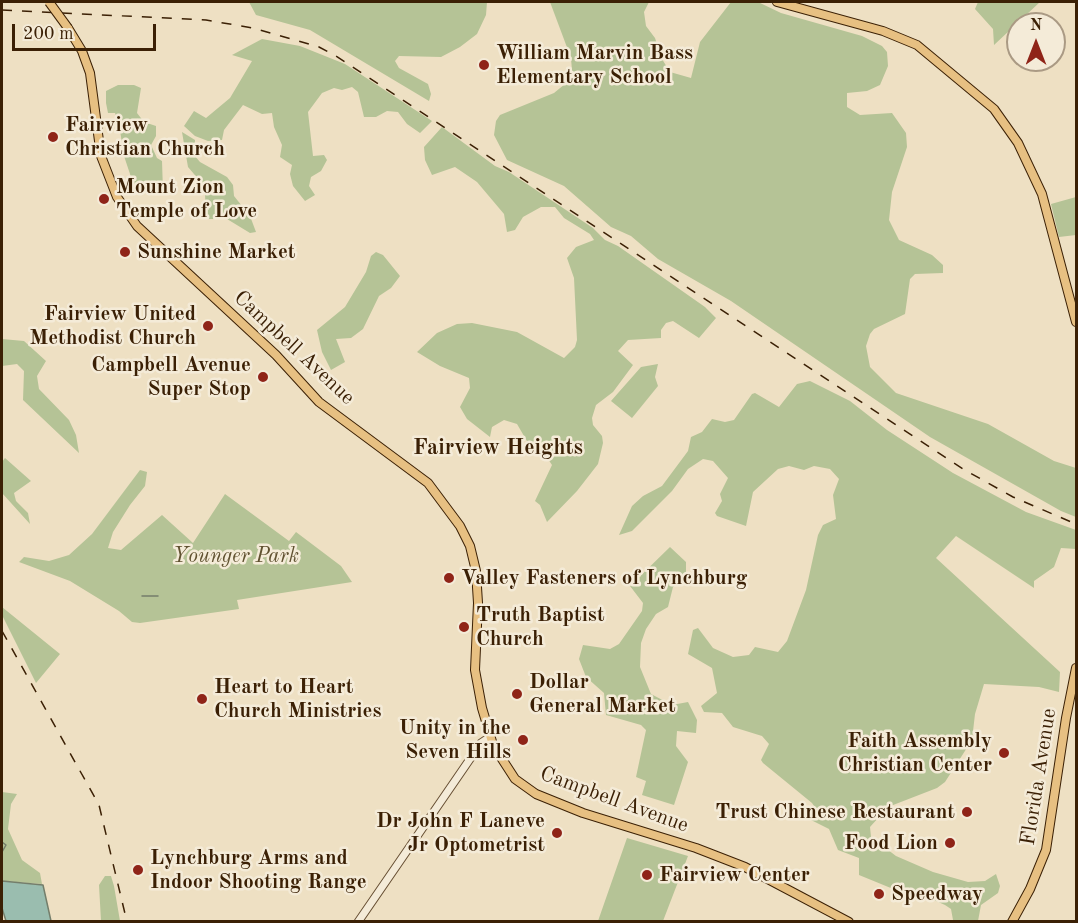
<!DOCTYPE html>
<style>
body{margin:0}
#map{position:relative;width:1078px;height:923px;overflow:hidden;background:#eee0c3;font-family:"Old Standard TT",serif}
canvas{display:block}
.frame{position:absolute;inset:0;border:3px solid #3b2005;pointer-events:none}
.north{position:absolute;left:1006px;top:12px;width:60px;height:60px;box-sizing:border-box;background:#f4ebd8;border:2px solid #aa9a84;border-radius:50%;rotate:0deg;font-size:16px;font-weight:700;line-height:24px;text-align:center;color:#3b2005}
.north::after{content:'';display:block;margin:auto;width:21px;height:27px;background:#8f2418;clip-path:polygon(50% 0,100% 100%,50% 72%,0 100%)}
.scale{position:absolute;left:12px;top:24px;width:144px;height:27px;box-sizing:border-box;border:3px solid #3b2005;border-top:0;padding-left:8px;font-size:18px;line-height:21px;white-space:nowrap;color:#3b2005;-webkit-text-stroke:4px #f4ebd8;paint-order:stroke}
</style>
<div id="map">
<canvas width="1078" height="923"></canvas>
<div class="frame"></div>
<div class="north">N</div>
<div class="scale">200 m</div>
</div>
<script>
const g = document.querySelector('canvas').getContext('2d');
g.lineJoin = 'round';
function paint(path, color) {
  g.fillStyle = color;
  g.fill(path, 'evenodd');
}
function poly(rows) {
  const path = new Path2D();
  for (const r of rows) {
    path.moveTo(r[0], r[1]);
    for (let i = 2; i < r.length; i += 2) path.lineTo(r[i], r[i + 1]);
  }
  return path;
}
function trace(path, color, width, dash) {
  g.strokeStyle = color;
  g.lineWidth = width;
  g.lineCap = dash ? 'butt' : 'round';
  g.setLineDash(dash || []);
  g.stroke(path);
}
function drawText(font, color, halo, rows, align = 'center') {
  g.font = font + ' "Old Standard TT",serif';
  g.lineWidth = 5;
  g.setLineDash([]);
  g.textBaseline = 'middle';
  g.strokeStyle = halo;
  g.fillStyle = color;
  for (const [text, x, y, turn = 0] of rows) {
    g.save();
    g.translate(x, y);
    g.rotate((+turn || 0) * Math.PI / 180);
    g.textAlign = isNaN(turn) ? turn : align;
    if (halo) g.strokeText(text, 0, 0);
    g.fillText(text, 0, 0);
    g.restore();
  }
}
const green = poly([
 [249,2,487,2,486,15,477,34,460,47,441,57,399,56,395,61,399,68,428,84,431,94,429,101,310,30,256,15],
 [550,2,649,2,644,12,646,26,655,38,662,59,670,72,691,78,700,42,731,2,758,2,781,13,862,36,882,46,887,52,888,66,880,85,867,91,847,93,847,107,860,115,892,113,906,133,907,147,892,192,889,220,899,240,932,255,943,265,943,273,915,274,910,279,905,314,874,329,870,334,866,346,870,367,896,393,988,424,1054,461,1076,468,1076,517,1061,511,930,437,731,301,658,259,631,236,611,227,564,186,507,160,494,135,496,121,500,115,554,93,565,84,572,71,571,58],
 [978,2,1040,2,994,45,993,29,975,9],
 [262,39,300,46,345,64,432,121,420,133,407,124,398,112,387,111,376,117,364,117,358,92,352,87,342,90,334,88,322,93,308,112,313,156,324,155,327,160,321,171,311,177,309,186,315,195,305,201,293,186,290,174,292,165,280,157,282,145,274,127,272,113,262,114,243,105,224,130,222,140,208,141,195,136,184,126,194,111,206,118,230,98,252,61,232,55],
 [118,85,134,85,141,88,137,113,144,122,156,126,156,136,151,145,157,158,162,161,163,191,154,193,146,188,134,186,124,156,119,124,115,113,108,113,106,103,106,91],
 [442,127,495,166,509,172,593,228,605,240,618,246,705,307,716,318,699,338,673,321,666,323,661,330,661,338,628,340,618,351,633,365,613,392,596,405,592,418,593,425,602,436,603,443,598,464,577,491,547,522,540,505,535,501,552,465,548,459,531,448,517,424,504,420,492,427,490,437,467,419,460,407,470,388,469,378,440,366,417,352,437,333,457,324,472,323,517,332,564,358,575,347,577,340,574,278,567,258,576,247,594,240,590,234,564,218,555,207,541,207,523,217,515,230,507,232,504,214,477,182,455,167,432,175,425,160,424,147],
 [182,132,195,140,194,155,200,162,227,177,233,185,234,196,250,216,256,232,250,233,227,219,206,219,205,194,200,181,188,167],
 [1076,197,1076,235,1059,237,1051,204],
 [376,252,383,255,400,276,391,288,379,296,363,329,351,338,336,339,345,362,331,370,322,352,317,330,345,307,366,272,371,256],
 [2,339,24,341,46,361,37,376,39,389,69,420,76,435,79,453,23,400,24,371,17,364,2,366],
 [658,364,655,377,658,386,632,418,611,401,641,367],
 [810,381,850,401,887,430,953,473,1026,512,1076,530,1076,549,1061,548,1054,567,1034,581,1034,588,956,536,936,558,1060,672,1059,692,1039,687,984,684,975,714,972,740,945,782,937,788,888,807,870,827,871,837,896,856,933,872,968,882,985,881,996,874,1000,886,998,893,981,905,978,921,957,921,953,920,951,909,945,905,925,896,903,893,859,875,859,858,838,850,829,829,807,818,814,806,812,803,763,763,761,760,769,744,762,736,733,727,722,713,704,712,701,706,717,693,712,668,688,654,693,630,698,628,713,648,733,657,749,655,755,647,778,652,787,641,806,590,818,535,823,525,836,519,833,495,839,479,830,469,814,466,804,470,789,466,778,469,753,492,746,526,717,516,715,513,722,501,720,494,728,478,713,461,703,459,688,469,672,491,632,531,619,535,632,506,643,496,662,486,688,451,691,437,702,432,712,419,725,422,734,420,752,394,755,393,779,407,797,384],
 [5,458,31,481,14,493,16,501,28,513,30,524,2,493,2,462],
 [140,470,147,472,145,486,130,505,113,532,108,548,121,550,162,515,193,543,225,494,289,541,296,532,341,566,352,582,237,600,239,609,140,623,132,622,119,611,70,581,19,562,24,557,49,561,69,555,92,534],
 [670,547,686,562,686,575,673,587,668,607,656,614,646,629,641,643,640,667,651,694,672,705,688,702,697,720,696,733,677,731,676,746,688,762,674,805,642,795,646,781,636,777,646,730,641,725,606,715,604,693,586,677,579,659,583,645,610,649,619,644,642,611,643,603,630,586],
 [2,607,60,654,36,683,2,615],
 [2,792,17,794,11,804,8,829,22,860,40,873,42,884,2,881],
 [627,838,688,856,663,921,598,921],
 [105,876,111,876,114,886,120,921,101,921,99,885]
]);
const water = poly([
 [2,881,43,885,51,921,6,921,2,908,2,881]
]);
const stream = poly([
 [142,596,158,596],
 [2,842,6,845,2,852]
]);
const minor = poly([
 [358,922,481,743,490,737]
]);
const major = poly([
 [777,2,883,31,917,45,994,109,1018,143,1042,194,1076,322],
 [68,28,82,51,90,73,101,156,117,197,137,226,276,355,319,402,428,483,460,526,470,546,476,571,478,603,475,670,482,708,493,745,515,779,536,794,583,813,696,848,745,867,849,922],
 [1012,922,1030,889,1046,850,1066,718,1076,668]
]);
const rail = poly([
 [2,10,206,20,253,28,319,47,336,56,963,469,1013,497,1076,524],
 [2,631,99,805,127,922]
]);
const majorBridge = poly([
 [49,2,68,28]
]);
const markers = [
 [484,65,6,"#8f2418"],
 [53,137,6,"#8f2418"],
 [104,199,6,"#8f2418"],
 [125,252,6,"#8f2418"],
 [208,326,6,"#8f2418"],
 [263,377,6,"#8f2418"],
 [449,578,6,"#8f2418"],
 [464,627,6,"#8f2418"],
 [517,694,6,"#8f2418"],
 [202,699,6,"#8f2418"],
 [523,740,6,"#8f2418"],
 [1004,753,6,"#8f2418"],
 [967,812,6,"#8f2418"],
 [557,833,6,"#8f2418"],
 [950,843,6,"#8f2418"],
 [138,870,6,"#8f2418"],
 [647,875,6,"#8f2418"],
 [879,894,6,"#8f2418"]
];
const poiNames = [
 ["William Marvin Bass",496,53],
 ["Elementary School",496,77],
 ["Fairview",65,125],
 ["Christian Church",65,149],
 ["Mount Zion",116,187],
 ["Temple of Love",116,211],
 ["Sunshine Market",137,252],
 ["Fairview United",196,314,"right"],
 ["Methodist Church",196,338,"right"],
 ["Campbell Avenue",251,365,"right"],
 ["Super Stop",251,389,"right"],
 ["Valley Fasteners of Lynchburg",461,578],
 ["Truth Baptist",476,615],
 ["Church",476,639],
 ["Dollar",529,682],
 ["General Market",529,706],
 ["Heart to Heart",214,687],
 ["Church Ministries",214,711],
 ["Unity in the",511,728,"right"],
 ["Seven Hills",511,752,"right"],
 ["Faith Assembly",992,741,"right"],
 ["Christian Center",992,765,"right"],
 ["Trust Chinese Restaurant",955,812,"right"],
 ["Dr John F Laneve",545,821,"right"],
 ["Jr Optometrist",545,845,"right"],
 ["Food Lion",938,843,"right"],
 ["Lynchburg Arms and",150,858],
 ["Indoor Shooting Range",150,882],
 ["Fairview Center",659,875],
 ["Speedway",891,894]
];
const streetNames = [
 ["Campbell Avenue",294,348,43],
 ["Florida Avenue",1039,777,-81],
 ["Campbell Avenue",614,800,20]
];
const parkNames = [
 ["Younger Park",236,556]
];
const neighbourhoodNames = [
 ["Fairview Heights",498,448]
];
paint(green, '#b5c396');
paint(water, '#9abdaf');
trace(water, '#747e6b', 1.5);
trace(stream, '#747e6b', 1.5);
trace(minor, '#685034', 9);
trace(major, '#3b2005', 10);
trace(minor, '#f4ebd8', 7);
trace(major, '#e7c082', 8);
trace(rail, '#3b2005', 1.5, [10, 10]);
trace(majorBridge, '#3b2005', 10, []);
trace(majorBridge, '#e7c082', 8);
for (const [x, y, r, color] of markers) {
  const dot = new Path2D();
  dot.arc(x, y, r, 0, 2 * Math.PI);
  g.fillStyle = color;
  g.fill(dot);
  trace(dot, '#f4ebd8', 2);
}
drawText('bold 21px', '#3b2005', '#f4ebd8', poiNames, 'left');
drawText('21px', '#3b2005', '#f4ebd8', streetNames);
drawText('italic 21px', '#605130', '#f4ebd8', parkNames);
drawText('bold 22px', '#3b2005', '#f4ebd8', neighbourhoodNames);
</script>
